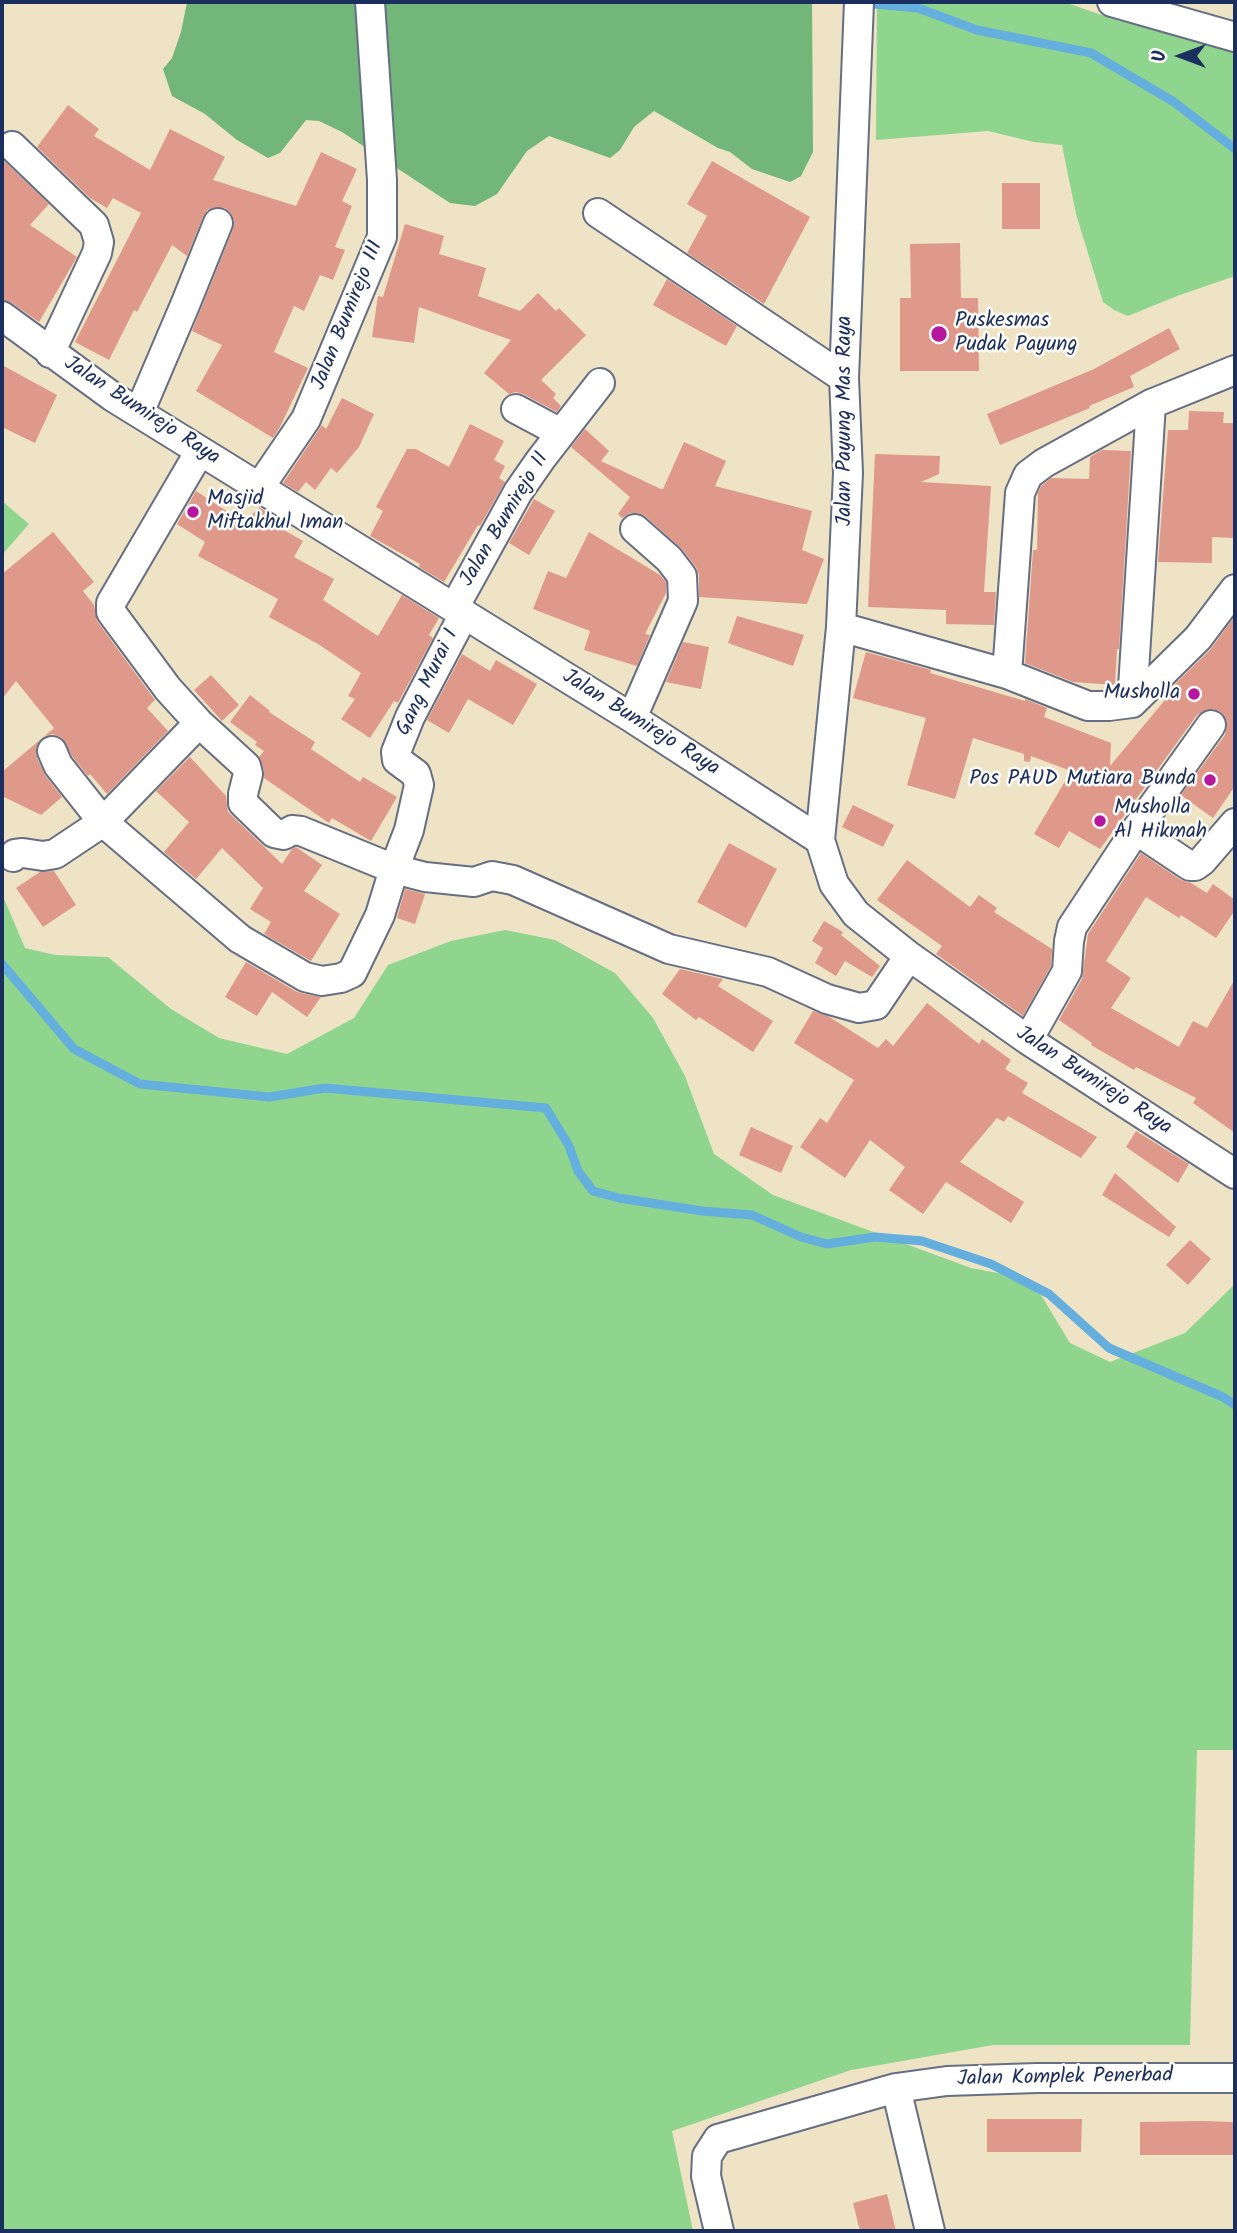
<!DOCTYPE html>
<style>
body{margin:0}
#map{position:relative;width:1237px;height:2233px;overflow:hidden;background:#eee3c5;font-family:Kalam,sans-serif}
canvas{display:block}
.frame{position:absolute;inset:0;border:4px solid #1b2f5e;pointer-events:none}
.north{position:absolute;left:1146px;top:21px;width:70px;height:70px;-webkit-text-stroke:5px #fdfcf7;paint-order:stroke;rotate:270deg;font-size:19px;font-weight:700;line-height:28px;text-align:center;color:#1b2f5e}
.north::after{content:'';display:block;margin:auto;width:24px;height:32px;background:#1b2f5e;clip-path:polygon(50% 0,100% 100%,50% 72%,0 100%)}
</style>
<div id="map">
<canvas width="1237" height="2233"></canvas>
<div class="frame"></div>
<div class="north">U</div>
</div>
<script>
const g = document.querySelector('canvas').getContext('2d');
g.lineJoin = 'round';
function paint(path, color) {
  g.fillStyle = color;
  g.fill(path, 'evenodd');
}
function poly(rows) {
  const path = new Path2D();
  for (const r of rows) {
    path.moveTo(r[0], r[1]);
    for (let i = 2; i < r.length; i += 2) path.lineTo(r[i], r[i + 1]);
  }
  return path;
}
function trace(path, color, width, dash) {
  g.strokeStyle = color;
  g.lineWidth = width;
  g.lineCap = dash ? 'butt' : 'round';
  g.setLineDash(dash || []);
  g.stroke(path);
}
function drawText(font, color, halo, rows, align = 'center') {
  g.font = font + ' Kalam,sans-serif';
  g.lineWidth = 5;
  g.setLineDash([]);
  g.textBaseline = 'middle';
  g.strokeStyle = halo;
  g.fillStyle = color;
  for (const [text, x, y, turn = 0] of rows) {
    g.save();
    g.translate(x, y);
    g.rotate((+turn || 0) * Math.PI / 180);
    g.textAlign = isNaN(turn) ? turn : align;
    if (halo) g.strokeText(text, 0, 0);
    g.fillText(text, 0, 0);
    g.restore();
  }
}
const green = poly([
 [877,2,1064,2,1119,21,1182,31,1235,47,1235,276,1177,296,1128,316,1114,310,1103,302,1076,214,1062,145,1034,142,988,131,876,140],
 [2,501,29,524,2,555],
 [2,894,25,948,55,955,108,957,171,1009,219,1038,287,1054,354,1018,388,965,451,941,505,930,555,940,615,973,653,1018,685,1076,714,1154,773,1195,971,1268,1008,1275,1041,1295,1070,1343,1110,1362,1185,1333,1235,1284,1235,1750,1197,1750,1190,2045,993,2045,851,2070,672,2131,693,2231,2,2231]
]);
const forest = poly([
 [187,2,812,2,813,152,801,176,790,182,752,169,730,152,718,148,654,111,634,127,620,150,610,158,549,136,527,151,497,194,475,206,450,203,342,132,319,121,306,120,280,153,268,158,237,140,205,114,172,96,163,69,172,58,181,32]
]);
const stream = poly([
 [864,3,918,8,977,30,1091,53,1174,102,1235,149],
 [2,964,74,1049,140,1084,269,1097,325,1088,546,1108,569,1146,578,1171,593,1191,619,1198,702,1211,752,1215,801,1237,827,1244,875,1237,922,1241,991,1264,1049,1294,1109,1348,1223,1397,1235,1405]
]);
const building = poly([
 [68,105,99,129,94,136,150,170,170,129,225,157,213,180,296,206,321,152,357,169,342,201,352,206,335,247,345,250,333,280,320,275,304,311,294,306,274,352,308,368,280,427,273,438,196,391,222,345,192,331,233,229,234,220,231,213,225,208,216,207,207,210,203,217,187,256,172,245,137,312,134,310,109,360,75,342,141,213,113,198,107,208,90,198,37,147],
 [2,159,49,204,30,225,77,257,39,322,12,303,2,300],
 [712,161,810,217,764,304,687,253,707,216,687,204],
 [1002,183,1040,183,1040,229,1002,229],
 [405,224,444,236,439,254,486,268,478,296,520,311,538,293,556,311,559,308,586,335,541,380,556,394,553,398,561,406,557,412,523,394,516,392,509,394,484,373,511,340,419,307,414,343,372,337,378,296,383,297],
 [960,243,961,298,978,298,979,371,900,371,900,298,911,298,910,244],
 [667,279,737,326,726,346,653,305],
 [1169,328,1180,349,1130,376,1134,387,1089,406,1090,408,1000,445,987,414,1094,369],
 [2,365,57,395,35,443,2,427],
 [342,398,374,414,359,447,337,473,331,468,315,490,306,482,298,492,283,483,322,425,326,429],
 [1189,411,1224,412,1223,423,1235,423,1235,538,1212,537,1212,563,1158,562,1168,430,1188,430],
 [470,424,504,441,494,460,505,466,499,478,505,482,480,526,478,525,444,582,419,567,420,564,370,536,383,511,376,507,407,449,416,449,449,467],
 [585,429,609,451,601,461,661,489,663,489,684,442,726,461,715,486,812,511,802,550,824,559,807,604,699,597,699,575,696,567,682,549,645,516,639,513,630,513,622,518,618,514,630,497,571,447],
 [1102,450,1131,451,1119,649,1117,649,1115,685,1073,682,1025,663,1033,550,1037,550,1038,493,1041,486,1051,478,1089,479,1090,457],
 [875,454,940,456,939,474,921,482,991,486,984,592,996,592,994,625,946,624,946,610,868,607],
 [196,491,245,523,259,507,279,519,275,525,303,541,294,557,334,579,323,600,378,636,402,595,439,618,429,635,433,638,398,703,394,701,370,738,341,719,355,699,348,696,361,673,318,644,269,617,278,599,198,556,205,542,177,524],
 [534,499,555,511,529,555,509,543],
 [53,532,94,582,83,591,94,605,97,621,155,700,147,708,168,731,107,794,90,774,88,776,72,756,62,738,53,734,45,736,39,741,36,748,37,758,45,775,62,797,41,815,2,796,2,772,54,728,16,681,2,699,2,574],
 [589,532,660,575,666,582,666,593,645,634,650,635,637,666,584,650,590,631,533,609,548,571,566,578],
 [737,616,804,635,793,666,728,643],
 [1235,616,1235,786,1213,818,1181,795,1225,735,1227,727,1226,719,1221,712,1213,709,1205,710,1197,715,1100,849,1069,831,1059,848,1034,834,1071,771,1031,756,1030,762,1024,761,1024,754,973,738,955,799,907,785,926,718,853,698,866,652,931,670,930,673,1025,701,1025,699,1047,708,1044,717,1111,743,1110,766,1175,688,1171,688,1210,650],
 [683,642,709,647,701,689,666,682],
 [462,654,490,671,496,660,537,684,513,725,468,699,449,733,427,720],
 [211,675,239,705,222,721,194,690],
 [250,695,270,711,269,712,315,742,311,749,360,782,363,777,397,797,371,841,332,818,329,823,264,778,264,770,259,757,264,751,255,745,257,742,230,722],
 [190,757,226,796,228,812,282,864,292,849,296,847,322,865,304,891,340,914,311,961,264,934,271,922,250,909,263,888,222,848,196,879,164,852,189,822,156,791],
 [853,805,894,825,883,847,842,827],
 [729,843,777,869,746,928,697,902],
 [1141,853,1181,880,1191,883,1207,893,1213,884,1235,900,1235,910,1216,938,1181,915,1179,918,1146,897,1106,961,1131,978,1111,1008,1179,1047,1193,1021,1207,1028,1235,979,1235,1133,1193,1103,1196,1098,1136,1067,1134,1070,1091,1045,1092,1043,1059,1020,1082,979,1088,934],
 [907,860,970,907,979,895,997,908,994,912,1052,949,1051,966,1023,1016,936,954,942,946,877,900],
 [54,871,76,905,43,927,16,888,40,872],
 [405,889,425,894,415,924,397,918],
 [824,921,843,932,841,935,880,966,872,977,845,961,836,976,815,963,823,948,812,941],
 [246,962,297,992,321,997,307,1017,272,992,257,1016,225,997],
 [680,969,723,979,718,986,773,1021,753,1052,699,1017,696,1020,662,994],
 [927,1003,979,1044,982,1039,1011,1060,1005,1069,1028,1083,1022,1093,1097,1137,1081,1158,1008,1116,1004,1122,997,1118,960,1162,1024,1202,1011,1223,946,1182,923,1214,889,1190,905,1167,870,1140,845,1178,800,1147,820,1118,827,1123,854,1080,794,1043,813,1011,828,1016,878,1048,886,1039,893,1046],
 [751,1127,793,1146,781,1173,739,1155],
 [1136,1131,1189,1164,1178,1183,1126,1147],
 [1115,1173,1176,1227,1169,1237,1102,1195],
 [1190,1240,1211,1259,1188,1285,1166,1265],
 [987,2119,1082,2119,1081,2152,987,2152],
 [1202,2121,1235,2122,1234,2155,1140,2155,1140,2122],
 [887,2194,896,2231,860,2231,853,2203]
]);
const minor = poly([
 [1112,2,1235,37],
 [12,146,94,225,99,242,97,253,50,353],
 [598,213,844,378],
 [2,316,113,397,632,718,820,840,834,884,856,914,909,956,1028,1040,1235,1174],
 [516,409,561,433],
 [139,413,185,305,218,223],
 [200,451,111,603,111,612,168,689,199,723,246,766,248,774,243,794,243,803,274,833,284,835,292,830,301,831,394,869,409,830,419,785,416,774,397,760,396,752,410,717,464,614],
 [259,488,306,419,382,237,382,180,370,2],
 [454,608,518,492,541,459,600,383],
 [841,627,1007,674,1088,706,1109,706,1132,703,1198,638,1235,589],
 [1007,674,1020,493,1028,475,1044,463,1151,404,1235,370],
 [1132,703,1151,404],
 [632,718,683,601,682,576,669,559,635,529],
 [52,751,58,765,103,822,240,939,305,977,322,981,341,978,352,973,380,915,394,869,425,877,474,882,492,876,513,880,669,949,768,972,827,999,859,1008,876,1005,909,956],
 [1136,830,1211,725],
 [820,840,841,627,848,473,844,378,859,2],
 [13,857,15,854,23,853,43,856,55,854,103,822,199,723],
 [1028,1040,1067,971,1069,941,1072,927,1136,830,1190,866,1195,866,1202,861,1235,823],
 [719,2231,706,2176,707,2156,718,2139,896,2088],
 [930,2231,896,2088,947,2081,1037,2078,1235,2078]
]);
const markers = [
 [939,334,9,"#b5179e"],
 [193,512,7,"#b5179e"],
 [1194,694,7,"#b5179e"],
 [1210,780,7,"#b5179e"],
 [1100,821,7,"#b5179e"]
];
const streetNames = [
 ["Jalan Bumirejo III",349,316,-68],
 ["Jalan Bumirejo Raya",141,412,33],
 ["Jalan Payung Mas Raya",846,421,-90],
 ["Jalan Bumirejo II",506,520,-59],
 ["Gang Murai I",429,683,-64],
 ["Jalan Bumirejo Raya",640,724,32],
 ["Jalan Bumirejo Raya",1093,1082,33],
 ["Jalan Komplek Penerbad",1065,2079,-1]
];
const poiNames = [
 ["Puskesmas",955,322],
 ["Pudak Payung",955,346],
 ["Masjid",207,500],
 ["Miftakhul Iman",207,524],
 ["Musholla",1180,694,"right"],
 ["Pos PAUD Mutiara Bunda",1196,780,"right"],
 ["Musholla",1114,809],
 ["Al Hikmah",1114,833]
];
paint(green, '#8fd58e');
paint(forest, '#73b679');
trace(stream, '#64afdd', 9);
paint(building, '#df998b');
trace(minor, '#656e82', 32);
trace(minor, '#fff', 28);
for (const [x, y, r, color] of markers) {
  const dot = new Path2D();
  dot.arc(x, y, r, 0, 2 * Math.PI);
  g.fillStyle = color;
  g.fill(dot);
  trace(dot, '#fdfcf7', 2.5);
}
drawText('21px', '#1b2f5e', '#fdfcf7', streetNames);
drawText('21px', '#1b2f5e', '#fdfcf7', poiNames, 'left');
</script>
